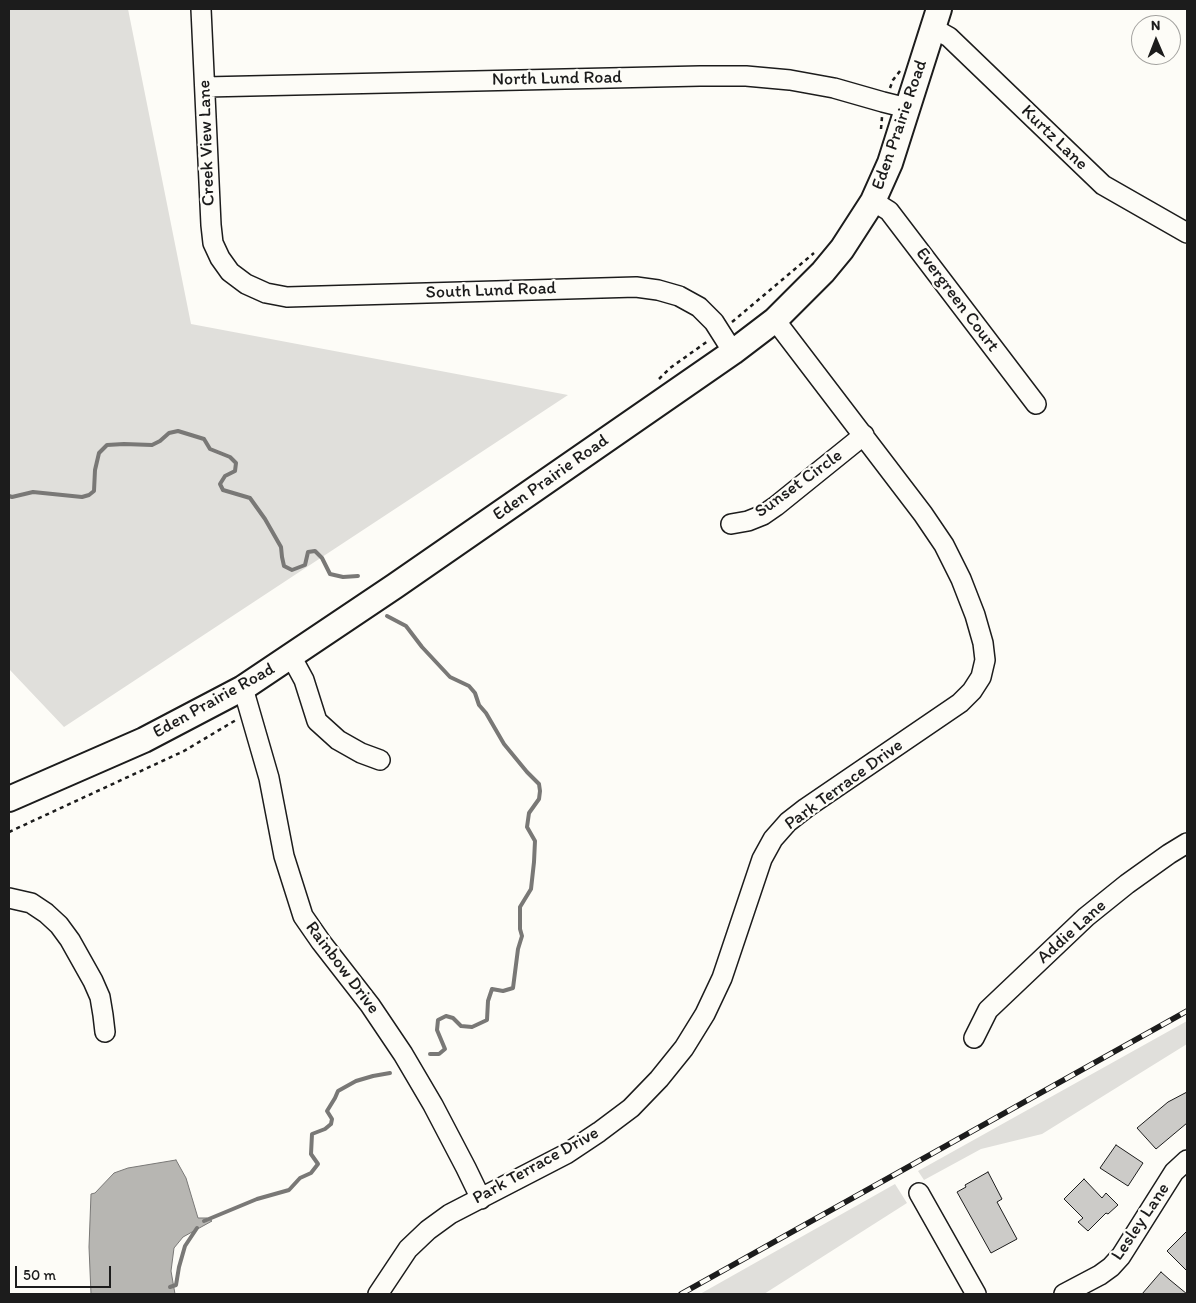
<!DOCTYPE html>
<style>
body{margin:0}
#map{position:relative;width:1196px;height:1303px;overflow:hidden;background:#fdfcf7;font-family:Itim,sans-serif}
canvas{display:block}
.frame{position:absolute;inset:0;border:10px solid #1c1c1c;pointer-events:none}
.north{position:absolute;left:1131px;top:15px;width:50px;height:50px;box-sizing:border-box;background:#fdfcf7;border:1px solid #a3a29f;border-radius:50%;rotate:359deg;font-size:14px;font-weight:700;line-height:20px;text-align:center;color:#1c1c1c}
.north::after{content:'';display:block;margin:auto;width:18px;height:22px;background:#1c1c1c;clip-path:polygon(50% 0,100% 100%,50% 72%,0 100%)}
.scale{position:absolute;left:15px;top:1266px;width:96px;height:22px;box-sizing:border-box;border:2px solid #1c1c1c;border-top:0;padding-left:6px;font-size:15px;line-height:18px;white-space:nowrap;color:#1c1c1c;-webkit-text-stroke:4px #fdfcf7;paint-order:stroke}
</style>
<div id="map">
<canvas width="1196" height="1303"></canvas>
<div class="frame"></div>
<div class="north">N</div>
<div class="scale">50 m</div>
</div>
<script>
const g = document.querySelector('canvas').getContext('2d');
g.lineJoin = 'round';
function paint(path, color) {
  g.fillStyle = color;
  g.fill(path, 'evenodd');
}
function poly(rows) {
  const path = new Path2D();
  for (const r of rows) {
    path.moveTo(r[0], r[1]);
    for (let i = 2; i < r.length; i += 2) path.lineTo(r[i], r[i + 1]);
  }
  return path;
}
function trace(path, color, width, dash) {
  g.strokeStyle = color;
  g.lineWidth = width;
  g.lineCap = dash ? 'butt' : 'round';
  g.setLineDash(dash || []);
  g.stroke(path);
}
function drawText(font, color, halo, rows, align = 'center') {
  g.font = font + ' Itim,sans-serif';
  g.lineWidth = 4.5;
  g.setLineDash([]);
  g.textBaseline = 'middle';
  g.strokeStyle = halo;
  g.fillStyle = color;
  for (const [text, x, y, turn = 0] of rows) {
    g.save();
    g.translate(x, y);
    g.rotate((+turn || 0) * Math.PI / 180);
    g.textAlign = isNaN(turn) ? turn : align;
    if (halo) g.strokeText(text, 0, 0);
    g.fillText(text, 0, 0);
    g.restore();
  }
}
const green = poly([
 [9,9,128,9,191,324,568,395,64,727,9,669],
 [1187,1021,1187,1044,1042,1134,981,1149,924,1180,918,1171],
 [895,1184,907,1203,764,1294,700,1294]
]);
const water = poly([
 [176,1160,186,1178,198,1218,207,1218,212,1221,183,1237,174,1248,171,1271,175,1294,91,1294,89,1247,91,1194,95,1193,114,1173,128,1168,176,1160]
]);
const stream = poly([
 [9,496,12,497,33,492,82,497,89,495,94,491,95,470,99,453,107,445,124,444,152,445,160,441,169,433,178,431,204,439,210,449,230,457,236,463,235,471,225,476,220,484,223,490,250,498,265,519,281,547,282,557,284,566,292,570,305,565,308,552,315,551,322,558,330,574,343,577,358,576],
 [387,616,406,626,422,647,450,677,469,686,475,693,479,705,486,713,504,744,527,772,539,784,540,791,539,799,529,813,527,827,535,841,534,862,531,889,520,907,520,929,522,936,518,949,513,988,503,991,492,989,488,1001,487,1020,472,1027,461,1026,453,1018,446,1016,438,1020,437,1030,445,1049,439,1054,430,1054],
 [204,1221,257,1199,289,1190,300,1178,311,1173,318,1164,311,1154,312,1134,325,1129,331,1124,332,1119,327,1111,335,1098,338,1091,356,1081,373,1076,390,1073],
 [170,1287,176,1285,179,1267,185,1246,197,1228]
]);
const building = poly([
 [1187,1092,1187,1123,1156,1149,1137,1128,1168,1102,1187,1092],
 [1116,1145,1143,1163,1128,1186,1100,1168,1116,1145],
 [988,1172,1002,1199,997,1202,1017,1239,991,1253,957,1192,966,1187,965,1185,988,1172],
 [1084,1179,1102,1198,1106,1193,1118,1205,1108,1214,1106,1213,1088,1231,1078,1222,1083,1218,1064,1199,1084,1179],
 [1187,1231,1187,1271,1167,1251,1187,1231],
 [1161,1272,1170,1280,1187,1294,1142,1294,1161,1272]
]);
const path = poly([
 [890,88,893,80,900,71],
 [881,129,882,117],
 [732,322,814,253],
 [659,379,670,368,708,341],
 [9,832,184,751,236,720]
]);
const minor = poly([
 [201,9,211,225,213,243,220,258,230,272,246,284,266,293,287,297,636,287,658,290,679,296,699,307,714,322,733,352],
 [933,28,949,37,1103,185,1187,233],
 [205,87,700,76,746,76,790,80,834,88,883,102,907,108],
 [873,201,889,211,1036,404],
 [731,524,748,521,763,515,776,506,864,435],
 [291,656,304,680,317,721,338,740,361,753,380,760],
 [243,688,269,778,284,856,303,916,321,942,370,1005,403,1054,433,1105,466,1168,481,1199],
 [9,898,31,903,46,913,59,925,70,940,93,981,100,997,103,1015,105,1032],
 [974,1038,988,1010,1086,917,1127,884,1169,854,1187,843],
 [919,1193,976,1294],
 [378,1294,408,1249,428,1230,450,1214,566,1154,599,1132,631,1108,659,1079,684,1048,705,1014,722,978,762,859,773,839,788,822,806,808,960,703,972,691,981,677,985,660,983,643,975,615,961,579,944,545,923,514,775,320],
 [1064,1294,1100,1275,1111,1267,1121,1256,1174,1172,1187,1160]
]);
const major = poly([
 [9,799,144,740,243,688,395,586,733,352,775,320,823,272,842,249,873,201,890,163,939,9]
]);
const rail = poly([
 [681,1294,1187,1011]
]);
const streetNames = [
 ["North Lund Road",557,79,-1],
 ["Eden Prairie Road",900,125,-71],
 ["Kurtz Lane",1054,138,44],
 ["Creek View Lane",207,143,-92],
 ["South Lund Road",491,291,-2],
 ["Evergreen Court",957,300,53],
 ["Eden Prairie Road",551,478,-35],
 ["Sunset Circle",799,484,-36],
 ["Eden Prairie Road",214,701,-29],
 ["Park Terrace Drive",844,785,-36],
 ["Addie Lane",1072,932,-42],
 ["Rainbow Drive",342,968,53],
 ["Park Terrace Drive",536,1166,-29],
 ["Lesley Lane",1141,1222,-56]
];
paint(green, '#e0dfdb');
paint(water, '#b7b6b2');
trace(water, '#797876', 1);
trace(stream, '#797876', 4);
paint(building, '#cccbc8');
trace(building, '#1c1c1c', 1);
trace(minor, '#1c1c1c', 22);
trace(major, '#1c1c1c', 28);
trace(path, '#1c1c1c', 2.5, [4, 4]);
trace(minor, '#fdfcf7', 19);
trace(major, '#fdfcf7', 24);
trace(rail, '#1c1c1c', 5.5);
trace(rail, '#fdfcf7', 4, [11]);
drawText('18px', '#1c1c1c', '#fdfcf7', streetNames);
</script>
